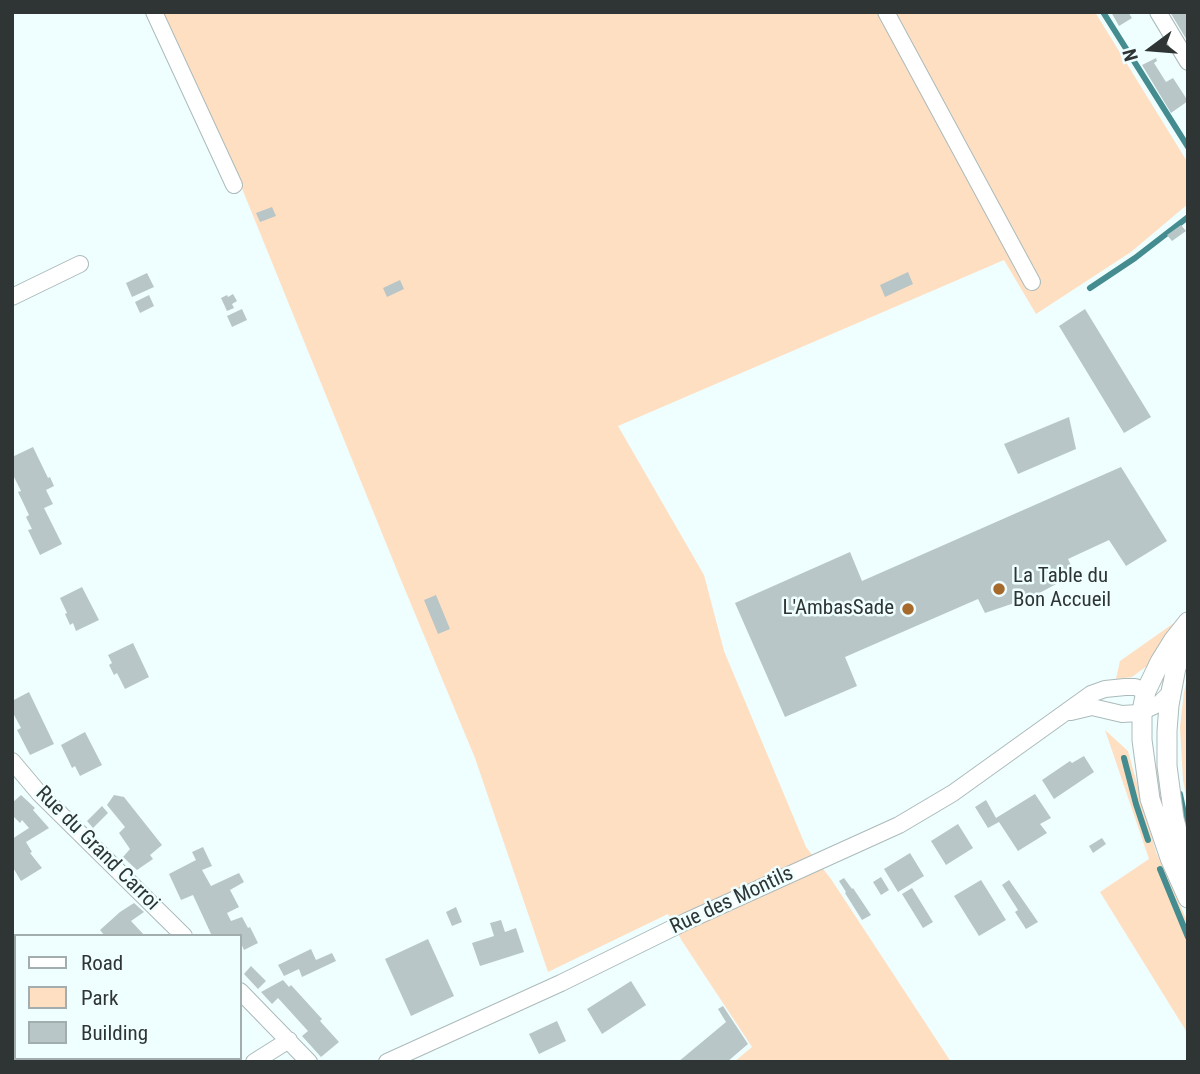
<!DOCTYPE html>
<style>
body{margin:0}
#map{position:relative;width:1200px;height:1074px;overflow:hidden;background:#effefe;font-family:"Roboto Condensed",sans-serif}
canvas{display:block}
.frame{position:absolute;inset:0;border:14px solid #2f3535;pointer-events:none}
.legend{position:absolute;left:14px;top:934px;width:228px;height:126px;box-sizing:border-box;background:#effefe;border:2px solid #a2aeae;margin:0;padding:9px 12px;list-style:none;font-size:21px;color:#2f3535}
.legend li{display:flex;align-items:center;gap:14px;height:35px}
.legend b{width:35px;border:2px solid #a2aeae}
.north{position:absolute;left:1116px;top:14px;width:70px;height:70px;-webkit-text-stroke:5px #effefe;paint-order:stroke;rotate:254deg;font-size:19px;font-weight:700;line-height:28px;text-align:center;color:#2f3535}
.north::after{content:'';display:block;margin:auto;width:24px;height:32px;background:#2f3535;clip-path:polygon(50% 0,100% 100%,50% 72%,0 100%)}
</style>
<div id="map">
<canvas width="1200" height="1074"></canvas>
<div class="frame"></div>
<ul class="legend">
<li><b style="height:9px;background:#fff"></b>Road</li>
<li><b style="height:19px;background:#ffdfc2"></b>Park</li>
<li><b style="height:19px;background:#b8c6c7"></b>Building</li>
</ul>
<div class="north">N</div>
</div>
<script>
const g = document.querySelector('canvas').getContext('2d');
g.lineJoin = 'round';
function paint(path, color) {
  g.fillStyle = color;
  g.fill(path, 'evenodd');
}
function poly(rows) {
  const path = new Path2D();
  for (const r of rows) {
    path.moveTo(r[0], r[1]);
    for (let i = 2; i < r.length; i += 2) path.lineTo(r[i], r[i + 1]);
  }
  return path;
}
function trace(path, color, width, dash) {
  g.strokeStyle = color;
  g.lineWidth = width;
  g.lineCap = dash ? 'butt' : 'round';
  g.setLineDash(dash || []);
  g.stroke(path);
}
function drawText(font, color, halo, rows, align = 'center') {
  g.font = font + ' "Roboto Condensed",sans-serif';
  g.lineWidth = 5;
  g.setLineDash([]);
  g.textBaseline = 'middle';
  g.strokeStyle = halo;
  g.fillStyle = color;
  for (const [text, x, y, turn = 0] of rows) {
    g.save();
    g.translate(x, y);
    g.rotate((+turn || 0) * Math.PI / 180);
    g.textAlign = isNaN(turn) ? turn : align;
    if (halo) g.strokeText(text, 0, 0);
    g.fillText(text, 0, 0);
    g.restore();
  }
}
const green = poly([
 [158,12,1095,12,1188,163,1188,204,1131,252,1036,314,1004,260,618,426,704,575,724,651,806,847,831,879,951,1062,734,1062,752,1047,682,941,668,914,548,972,475,758,401,580,243,191,174,39],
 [1181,618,1147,666,1132,677,1116,679,1120,661],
 [1188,675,1188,808,1183,780,1180,727,1184,692],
 [1105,730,1128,751,1156,852,1188,923,1188,1034,1100,892,1149,859]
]);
const stream = poly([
 [1103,12,1188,147],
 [1090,288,1135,258,1188,217],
 [1124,758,1136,804,1148,840],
 [1180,794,1188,832],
 [1160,869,1188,937]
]);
const building = poly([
 [1111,12,1128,12,1132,18,1119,26],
 [1170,12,1187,12,1188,14,1188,21,1186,22,1188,24,1188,42],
 [1156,58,1157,61,1154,63,1166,82,1173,78,1188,101,1171,113,1142,65],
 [272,207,276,216,260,222,256,213],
 [1181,225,1186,231,1172,241,1167,235],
 [908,272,913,284,885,297,880,285],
 [147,273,154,287,132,297,126,283],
 [400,280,404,289,387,297,383,288],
 [233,294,237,301,232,304,234,308,227,311,221,298,227,295,228,297],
 [149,295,154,306,140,313,135,302],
 [242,309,247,320,232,327,227,316],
 [1085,309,1151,417,1124,433,1059,326],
 [1069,417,1076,449,1018,474,1004,444],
 [33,447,48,478,50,477,54,486,46,490,53,504,44,508,62,544,40,555,28,530,32,529,26,517,29,515,18,492,21,491,12,473,12,457],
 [1121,467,1167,541,1126,566,1109,540,1068,559,1075,574,1032,597,985,613,978,599,845,657,857,686,785,717,735,603,850,552,862,581],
 [82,587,99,620,76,631,73,623,70,625,65,614,67,613,60,598],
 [436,595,450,629,438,634,424,600],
 [133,643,149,677,125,689,117,673,114,675,109,665,112,663,108,655],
 [29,692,54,744,30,755,17,730,21,728,12,711,12,701],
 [85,732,102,765,80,776,75,766,72,768,61,745],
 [1084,756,1094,772,1054,799,1042,780,1070,761,1072,763],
 [1035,794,1051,818,1040,824,1047,833,1018,851,999,822,988,828,975,807,986,800,996,818],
 [21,795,35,808,33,810,49,828,26,842,32,852,30,853,42,868,21,881,12,866,12,839,29,828,22,820,20,823,12,815,12,803],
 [114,795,124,797,162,845,150,855,153,859,137,870,123,857,130,849,119,833,125,827,107,805],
 [102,806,108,813,93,828,87,821],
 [958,824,973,848,946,865,931,841],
 [1102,838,1106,844,1093,853,1089,846],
 [203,847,212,866,202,870,211,886,239,873,244,882,230,890,239,907,227,913,231,921,242,917,248,928,250,927,258,943,244,950,240,941,240,936,212,936,193,895,181,900,169,874,196,860,192,852],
 [910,853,924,876,898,892,884,869],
 [881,877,889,890,881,895,873,882],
 [844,878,852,889,853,888,871,915,862,920,845,893,846,892,839,881],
 [981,880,1006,920,979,936,954,896],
 [1009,880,1038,922,1026,929,1015,912,1018,910,1002,885],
 [912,888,933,922,923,928,902,894],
 [134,903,144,912,131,921,145,936,105,936,100,930,120,912],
 [456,907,462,922,452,926,446,912],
 [501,920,505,932,516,928,524,952,480,966,472,943,494,936,490,923],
 [428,939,454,996,411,1016,385,959],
 [311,949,316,960,332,953,336,961,302,977,299,969,284,976,278,965],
 [251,966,266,981,258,989,244,974],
 [283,980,289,987,291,985,322,1019,320,1021,339,1042,321,1057,302,1036,308,1031,278,998,272,1004,261,992],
 [631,981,646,1005,602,1034,587,1009],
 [723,1006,748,1044,727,1062,678,1062,726,1022,718,1009],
 [557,1021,566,1041,539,1054,529,1034]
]);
const minor = poly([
 [154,12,234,185],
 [886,12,1032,282],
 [1158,12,1188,62],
 [12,297,80,264],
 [1071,712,1092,707,1122,714,1139,713,1160,703,1169,694,1171,685],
 [12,761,39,793,184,936],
 [240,991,309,1062],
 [254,1062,289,1040],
 [387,1062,561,983,687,921,899,825,953,793,1091,694,1105,689,1125,687,1135,687,1146,691]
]);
const tertiary = poly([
 [1188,622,1173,641,1160,662,1146,691,1142,711,1142,740,1150,799,1170,858,1188,898],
 [1188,644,1176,667,1169,705,1167,731,1167,766,1171,796,1174,819,1188,873]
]);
const markers = [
 [999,589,7,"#a66b2c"],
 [908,609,7,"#a66b2c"]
];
const poiNames = [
 ["La Table du",1013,577],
 ["Bon Accueil",1013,601],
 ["L'AmbasSade",894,609,"right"]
];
const streetNames = [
 ["Rue du Grand Carroi",97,849,45],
 ["Rue des Montils",732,901,-25]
];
paint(green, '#ffdfc2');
trace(stream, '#448c8f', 6);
paint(building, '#b8c6c7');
trace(minor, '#acbaba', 18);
trace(tertiary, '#acbaba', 21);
trace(minor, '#fff', 16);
trace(tertiary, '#fff', 19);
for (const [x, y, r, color] of markers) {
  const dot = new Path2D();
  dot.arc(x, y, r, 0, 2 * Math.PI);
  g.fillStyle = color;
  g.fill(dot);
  trace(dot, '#effefe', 2.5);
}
drawText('21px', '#2f3535', '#effefe', poiNames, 'left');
drawText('21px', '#2f3535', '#effefe', streetNames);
</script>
